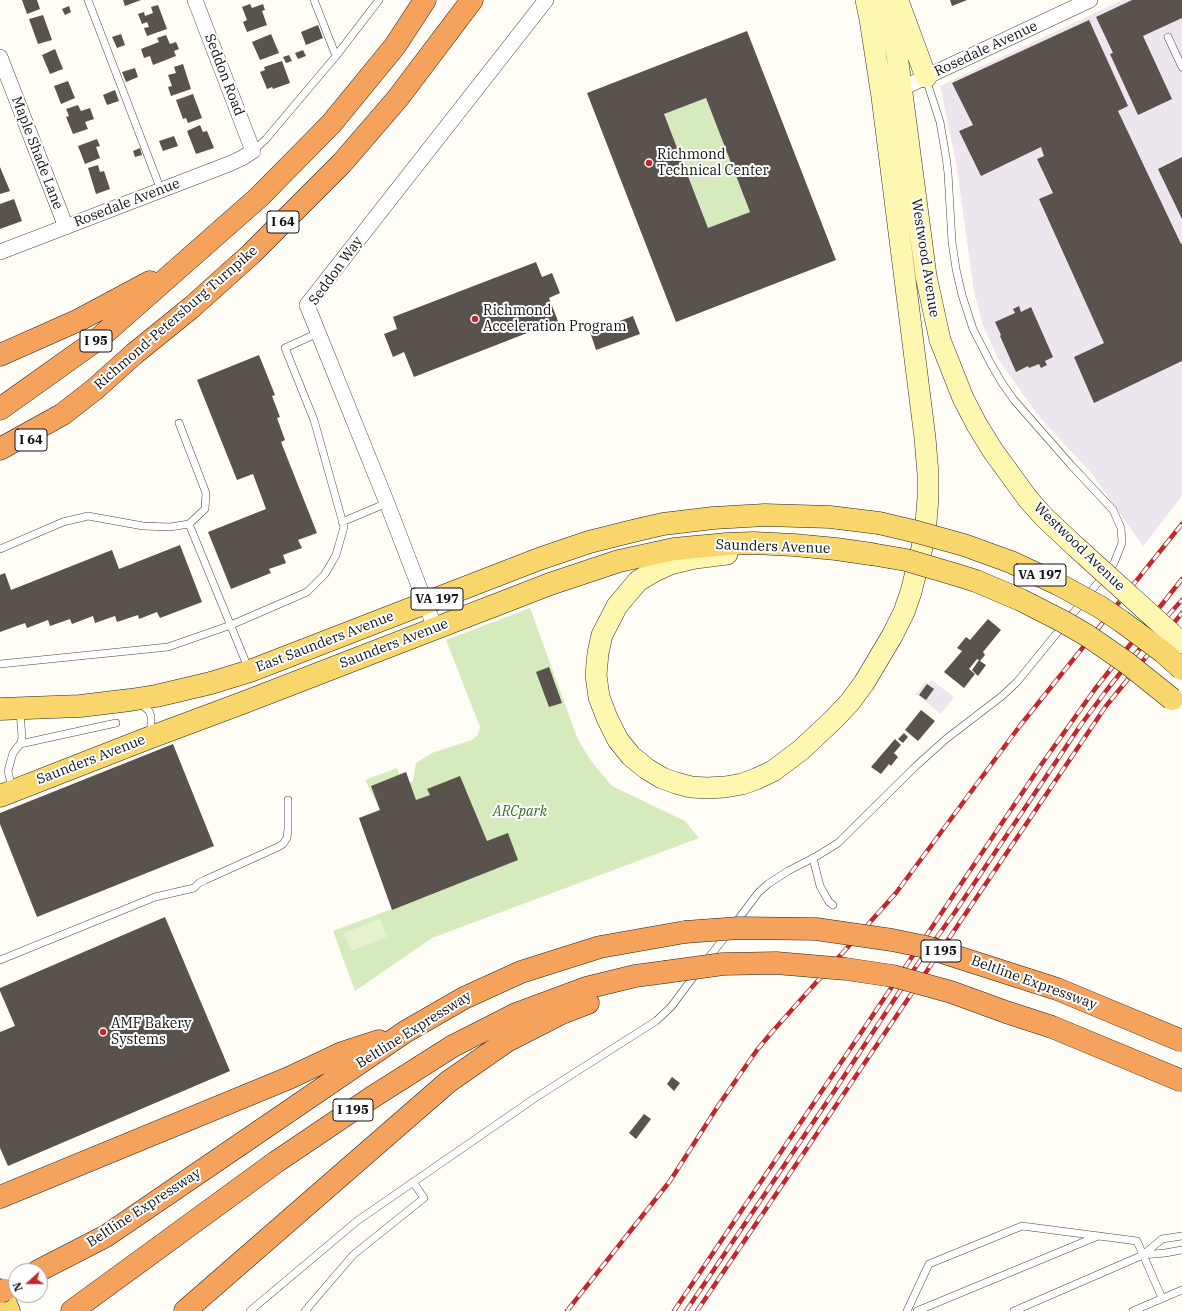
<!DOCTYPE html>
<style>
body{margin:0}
#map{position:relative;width:1182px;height:1311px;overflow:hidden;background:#fffdf5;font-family:"IBM Plex Serif",serif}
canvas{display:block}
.north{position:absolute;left:8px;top:1263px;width:40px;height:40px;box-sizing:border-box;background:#fff;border:1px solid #a0a0a0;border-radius:50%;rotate:249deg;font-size:11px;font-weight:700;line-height:16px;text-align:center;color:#111}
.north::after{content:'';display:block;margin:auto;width:14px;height:18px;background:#c4262e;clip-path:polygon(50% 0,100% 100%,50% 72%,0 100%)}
</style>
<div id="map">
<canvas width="1182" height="1311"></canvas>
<div class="north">N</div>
</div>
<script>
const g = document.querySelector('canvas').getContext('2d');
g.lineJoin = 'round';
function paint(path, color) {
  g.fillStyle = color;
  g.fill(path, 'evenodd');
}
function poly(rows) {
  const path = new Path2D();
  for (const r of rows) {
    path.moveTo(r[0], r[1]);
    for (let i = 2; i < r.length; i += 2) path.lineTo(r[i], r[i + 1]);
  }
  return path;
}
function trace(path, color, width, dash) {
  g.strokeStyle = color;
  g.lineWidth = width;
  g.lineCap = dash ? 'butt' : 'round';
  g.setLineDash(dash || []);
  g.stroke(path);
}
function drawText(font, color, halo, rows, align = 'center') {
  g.font = font + ' "IBM Plex Serif",serif';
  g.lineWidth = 4;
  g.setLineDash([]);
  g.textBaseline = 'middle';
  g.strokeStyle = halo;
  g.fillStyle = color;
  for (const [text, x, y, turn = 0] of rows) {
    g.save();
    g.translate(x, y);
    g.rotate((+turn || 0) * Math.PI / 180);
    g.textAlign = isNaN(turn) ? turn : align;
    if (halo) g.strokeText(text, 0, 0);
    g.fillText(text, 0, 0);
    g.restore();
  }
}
const industrial = poly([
 [1122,0,1182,0,1182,496,1143,546,1092,474,1040,418,998,359,983,326,974,292,956,162,940,86],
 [931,680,954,697,941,714,916,694,925,682,928,684]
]);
const green = poly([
 [706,98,750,212,708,228,664,114],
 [530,608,578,740,592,762,612,786,685,821,699,838,432,938,355,991,333,931,392,909,359,818,380,810,365,780,397,768,405,787,413,781,416,763,432,753,472,740,478,735,480,727,446,640]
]);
const pitch = poly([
 [380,919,387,937,351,951,344,933]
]);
const building = poly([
 [22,0,37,0,40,9,27,14],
 [123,0,141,0,125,6],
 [950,0,967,0,952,6],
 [1132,0,1182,0,1182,18,1143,36,1172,99,1138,115,1110,54,1113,53,1096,17],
 [250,4,252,8,263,4,265,10,262,11,267,25,247,32,243,22,247,20,242,7],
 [158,5,167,29,147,36,144,28,149,27,147,22,142,24,138,14,144,12,145,16,153,13,151,7],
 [69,6,71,12,65,15,62,9],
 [43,15,52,40,38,44,29,19],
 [1089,20,1128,106,1118,111,1181,244,1182,243,1182,361,1094,403,1074,357,1104,343,1039,199,1053,193,1037,159,1044,156,1041,147,981,176,959,131,973,125,952,83],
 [318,25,323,38,306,45,301,32],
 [747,31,836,260,676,322,587,93],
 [706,98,750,212,708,228,664,114],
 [121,34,125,45,117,48,112,37],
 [271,34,279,53,260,60,252,42],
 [166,35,170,44,176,42,179,49,174,51,176,56,153,65,150,56,144,58,141,49,159,42,157,38],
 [55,49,63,69,50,74,42,55],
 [303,50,306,56,298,59,295,53],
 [289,55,292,61,286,63,283,57],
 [282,61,290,83,273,89,272,87,267,89,260,72,265,70,264,67],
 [183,64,191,89,171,96,168,87,172,86,168,75,176,73,174,67],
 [135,68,138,77,126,82,122,72],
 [68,81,75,98,61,104,54,86],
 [115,90,119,101,107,105,103,95],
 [193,94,202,118,188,123,186,118,183,119,176,100],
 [78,105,81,111,90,108,94,119,85,122,88,129,73,134,66,117,69,116,66,109],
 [200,125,203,132,207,131,214,148,196,154,187,131],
 [174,136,178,146,163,151,159,141],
 [97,139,100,146,96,147,100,158,85,164,78,146],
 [140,148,142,155,135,157,133,151],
 [1182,157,1182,219,1158,169],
 [98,165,100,172,104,171,110,189,96,194,88,168],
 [0,167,10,191,0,194],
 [14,199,22,221,0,229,0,204],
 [536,262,542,277,552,273,560,293,549,298,558,321,414,377,404,352,393,357,384,334,397,329,393,317],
 [1019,306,1021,312,1031,307,1053,357,1045,361,1047,365,1041,368,1039,364,1029,368,1028,366,1016,372,1000,336,1001,335,995,322,1015,313,1013,309],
 [633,316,640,334,596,350,590,332],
 [259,355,275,395,272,396,280,417,277,418,285,440,281,442,317,533,298,540,302,548,283,555,286,563,269,569,271,573,231,589,208,532,266,509,253,474,237,480,197,380],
 [180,545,202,602,160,618,157,612,139,619,138,615,117,622,115,616,95,623,93,616,72,624,70,619,50,626,48,620,27,628,25,623,0,632,0,575,5,573,11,590,112,550,119,569],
 [988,619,1001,630,983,652,985,655,980,661,986,665,978,676,972,670,979,660,977,659,969,669,975,674,964,688,944,672,962,651,957,648,966,637,970,640],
 [549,667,562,703,549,707,536,672],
 [927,684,934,689,926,700,919,695],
 [921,710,935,721,918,741,905,730],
 [904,733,908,737,903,743,898,739],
 [895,739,901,745,894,753,898,757,891,766,889,764,881,774,871,767],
 [173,744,214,846,37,917,0,824,0,813],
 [406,772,416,800,430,795,427,789,460,776,487,841,508,833,518,860,392,910,359,818,380,810,371,786],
 [165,917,230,1071,8,1166,0,1148,0,1032,15,1026,0,991,0,988],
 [672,1077,680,1083,674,1091,667,1084],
 [644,1114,651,1119,636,1139,629,1133]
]);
const lane = poly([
 [88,0,161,190],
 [314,0,336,56],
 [1168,37,1182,67],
 [253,151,266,139,336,56,379,0],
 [179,423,206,493,205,509,189,524],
 [342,522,387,503],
 [0,549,63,522,88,516,143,526,170,527,189,524,249,670],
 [0,664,168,647,231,625,307,592,325,574,336,555,344,527,314,420,285,348,318,333],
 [140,703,149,711,151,716,151,727,148,733],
 [20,744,116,723],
 [12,789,8,771,13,753,20,744,22,738,20,711],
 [813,858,820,886,829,902,833,905],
 [734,925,758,893,768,884,788,871,817,856,838,843,916,766,946,739,1002,696,1017,682,1114,563,1122,543,1121,528,1113,510,1071,465,1014,400,1002,383,991,364,973,329,962,295,956,269,952,242,948,173,946,157,940,122,926,79],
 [0,960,155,897,194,888,199,883,205,880,278,847,283,844,287,838,288,829,288,800],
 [706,961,728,933],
 [1182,1236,1162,1239,1143,1255,1165,1253,1182,1250],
 [250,1311,357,1221,535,1098,656,1021,671,1007,697,972],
 [305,1311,353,1255,424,1198,413,1182],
 [907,1311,929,1264,1022,1226,1137,1241,1162,1298],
 [917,1311,1098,1236],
 [1014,1311,1143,1255],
 [1133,1311,1182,1290]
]);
const street = poly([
 [0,57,66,227],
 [894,92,1090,0],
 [0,252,229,164,242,158,253,151,195,0],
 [435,628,387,503,307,305,546,0]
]);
const secondary = poly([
 [887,0,897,55,926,276,940,340,963,398,977,425,993,451,1028,499,1044,517,1076,547],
 [898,1,926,77],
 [727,554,695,558,670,564,653,572,638,581,617,606,602,635,598,653,596,675,599,697,607,718,618,740,631,756,647,769,662,778,676,783,691,787,707,788,725,787,742,784,756,779,773,771,801,750,834,719,850,702,864,683,892,636,904,612,911,592,922,548,926,522,928,498,928,474,925,438,882,97,870,19,866,0]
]);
const primary = poly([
 [0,709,80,706,130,700,156,696,211,683,250,671,539,559,589,542,637,530,663,524,713,518,765,515,830,517,879,523],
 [0,796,146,739,245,702,550,584,619,561,674,549,727,544,753,543,794,545,836,549,871,554],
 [0,1290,9,1311]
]);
const highway = poly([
 [0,355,79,320,150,282],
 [0,409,98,339,259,197,331,124,395,46,425,0],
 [0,449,63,414,95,389,134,354,192,307,251,254,342,163,398,98,472,0],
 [0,1197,289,1078,342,1053,379,1041],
 [38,1271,106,1236,405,1032,464,998,521,972,600,947,685,932],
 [72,1311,276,1162,371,1098,453,1046,516,1014,586,988,635,976,665,972],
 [185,1311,448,1082,507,1041,562,1013,588,1003]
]);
const rail = poly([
 [567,1311,670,1181,718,1106,757,1050,772,1032,896,893,1019,727,1182,524],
 [674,1311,1041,765,1095,689,1182,579],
 [686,1311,835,1090,917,965,955,912,1080,726,1109,687,1155,630,1182,600],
 [697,1311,1106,706,1182,613]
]);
const secondaryBridge = poly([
 [1076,547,1182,643]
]);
const primaryBridge = poly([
 [879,523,917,532,964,545,1011,562,1058,584,1100,607,1121,621,1163,652,1182,669],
 [871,554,906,560,957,575,976,581,1021,600,1064,622,1088,636,1127,663,1172,699]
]);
const highwayBridge = poly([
 [685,932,739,928,816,929,892,940,926,947,1057,989,1182,1041],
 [665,972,723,964,776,963,846,969,893,976,951,992,1006,1012,1052,1027,1182,1081],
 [0,1292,5,1290]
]);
const markers = [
 [649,163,4,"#c4262e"],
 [475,319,4,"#c4262e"],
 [103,1032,4,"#c4262e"]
];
const shields = [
 [283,222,32],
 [96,341,32],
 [31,440,32],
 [1040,575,52],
 [437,599,52],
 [941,951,40],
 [353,1110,40]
];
const shieldNames = [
 ["I 64",283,222],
 ["I 95",96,341],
 ["I 64",31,440],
 ["VA 197",1040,575],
 ["VA 197",437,599],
 ["I 195",941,951],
 ["I 195",353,1110]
];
const streetNames = [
 ["Rosedale Avenue",986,49,-25],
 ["Seddon Road",224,75,69],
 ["Maple Shade Lane",37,153,69],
 ["Rosedale Avenue",127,203,-21],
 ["Westwood Avenue",925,258,81],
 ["Seddon Way",336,271,-54],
 ["Richmond-Petersburg Turnpike",176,318,-41],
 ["Saunders Avenue",773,547,2],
 ["Westwood Avenue",1079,547,44],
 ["East Saunders Avenue",325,642,-21],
 ["Saunders Avenue",394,644,-21],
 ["Saunders Avenue",91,760,-21],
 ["Beltline Expressway",1034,983,20],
 ["Beltline Expressway",414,1030,-32],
 ["Beltline Expressway",144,1208,-33]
];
const poiNames = [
 ["Richmond",657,155],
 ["Technical Center",657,171],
 ["Richmond",483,311],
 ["Acceleration Program",483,327],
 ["AMF Bakery",111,1024],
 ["Systems",111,1040]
];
const parkNames = [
 ["ARCpark",520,812]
];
paint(industrial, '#eee6ef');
paint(green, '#d5ebbd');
paint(pitch, '#e6f2cf');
paint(building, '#5a524d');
trace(lane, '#444', 8);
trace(street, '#444', 16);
trace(secondary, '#333', 22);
trace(primary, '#222', 23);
trace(highway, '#222', 23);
trace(lane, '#fff', 7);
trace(street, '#fff', 15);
trace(secondary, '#fff6b0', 21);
trace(primary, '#f9d66b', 22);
trace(highway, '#f5a25d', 22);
trace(rail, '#c4262e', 4.5);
trace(rail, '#fff', 3, [9]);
trace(secondaryBridge, '#333', 22, []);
trace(primaryBridge, '#222', 23, []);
trace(highwayBridge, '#222', 23, []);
trace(secondaryBridge, '#fff6b0', 21);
trace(primaryBridge, '#f9d66b', 22);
trace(highwayBridge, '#f5a25d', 22);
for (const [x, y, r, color] of markers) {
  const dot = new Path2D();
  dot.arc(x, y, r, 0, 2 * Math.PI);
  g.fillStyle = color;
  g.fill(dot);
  trace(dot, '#fff', 1.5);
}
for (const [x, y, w] of shields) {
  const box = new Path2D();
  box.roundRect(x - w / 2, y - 11, w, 22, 3);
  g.fillStyle = '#fff';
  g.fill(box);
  trace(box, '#111', 1);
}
drawText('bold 13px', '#111', null, shieldNames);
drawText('14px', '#111', '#fff', streetNames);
drawText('14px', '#111', '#fff', poiNames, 'left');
drawText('italic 14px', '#2f6b1f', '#fff', parkNames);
</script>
